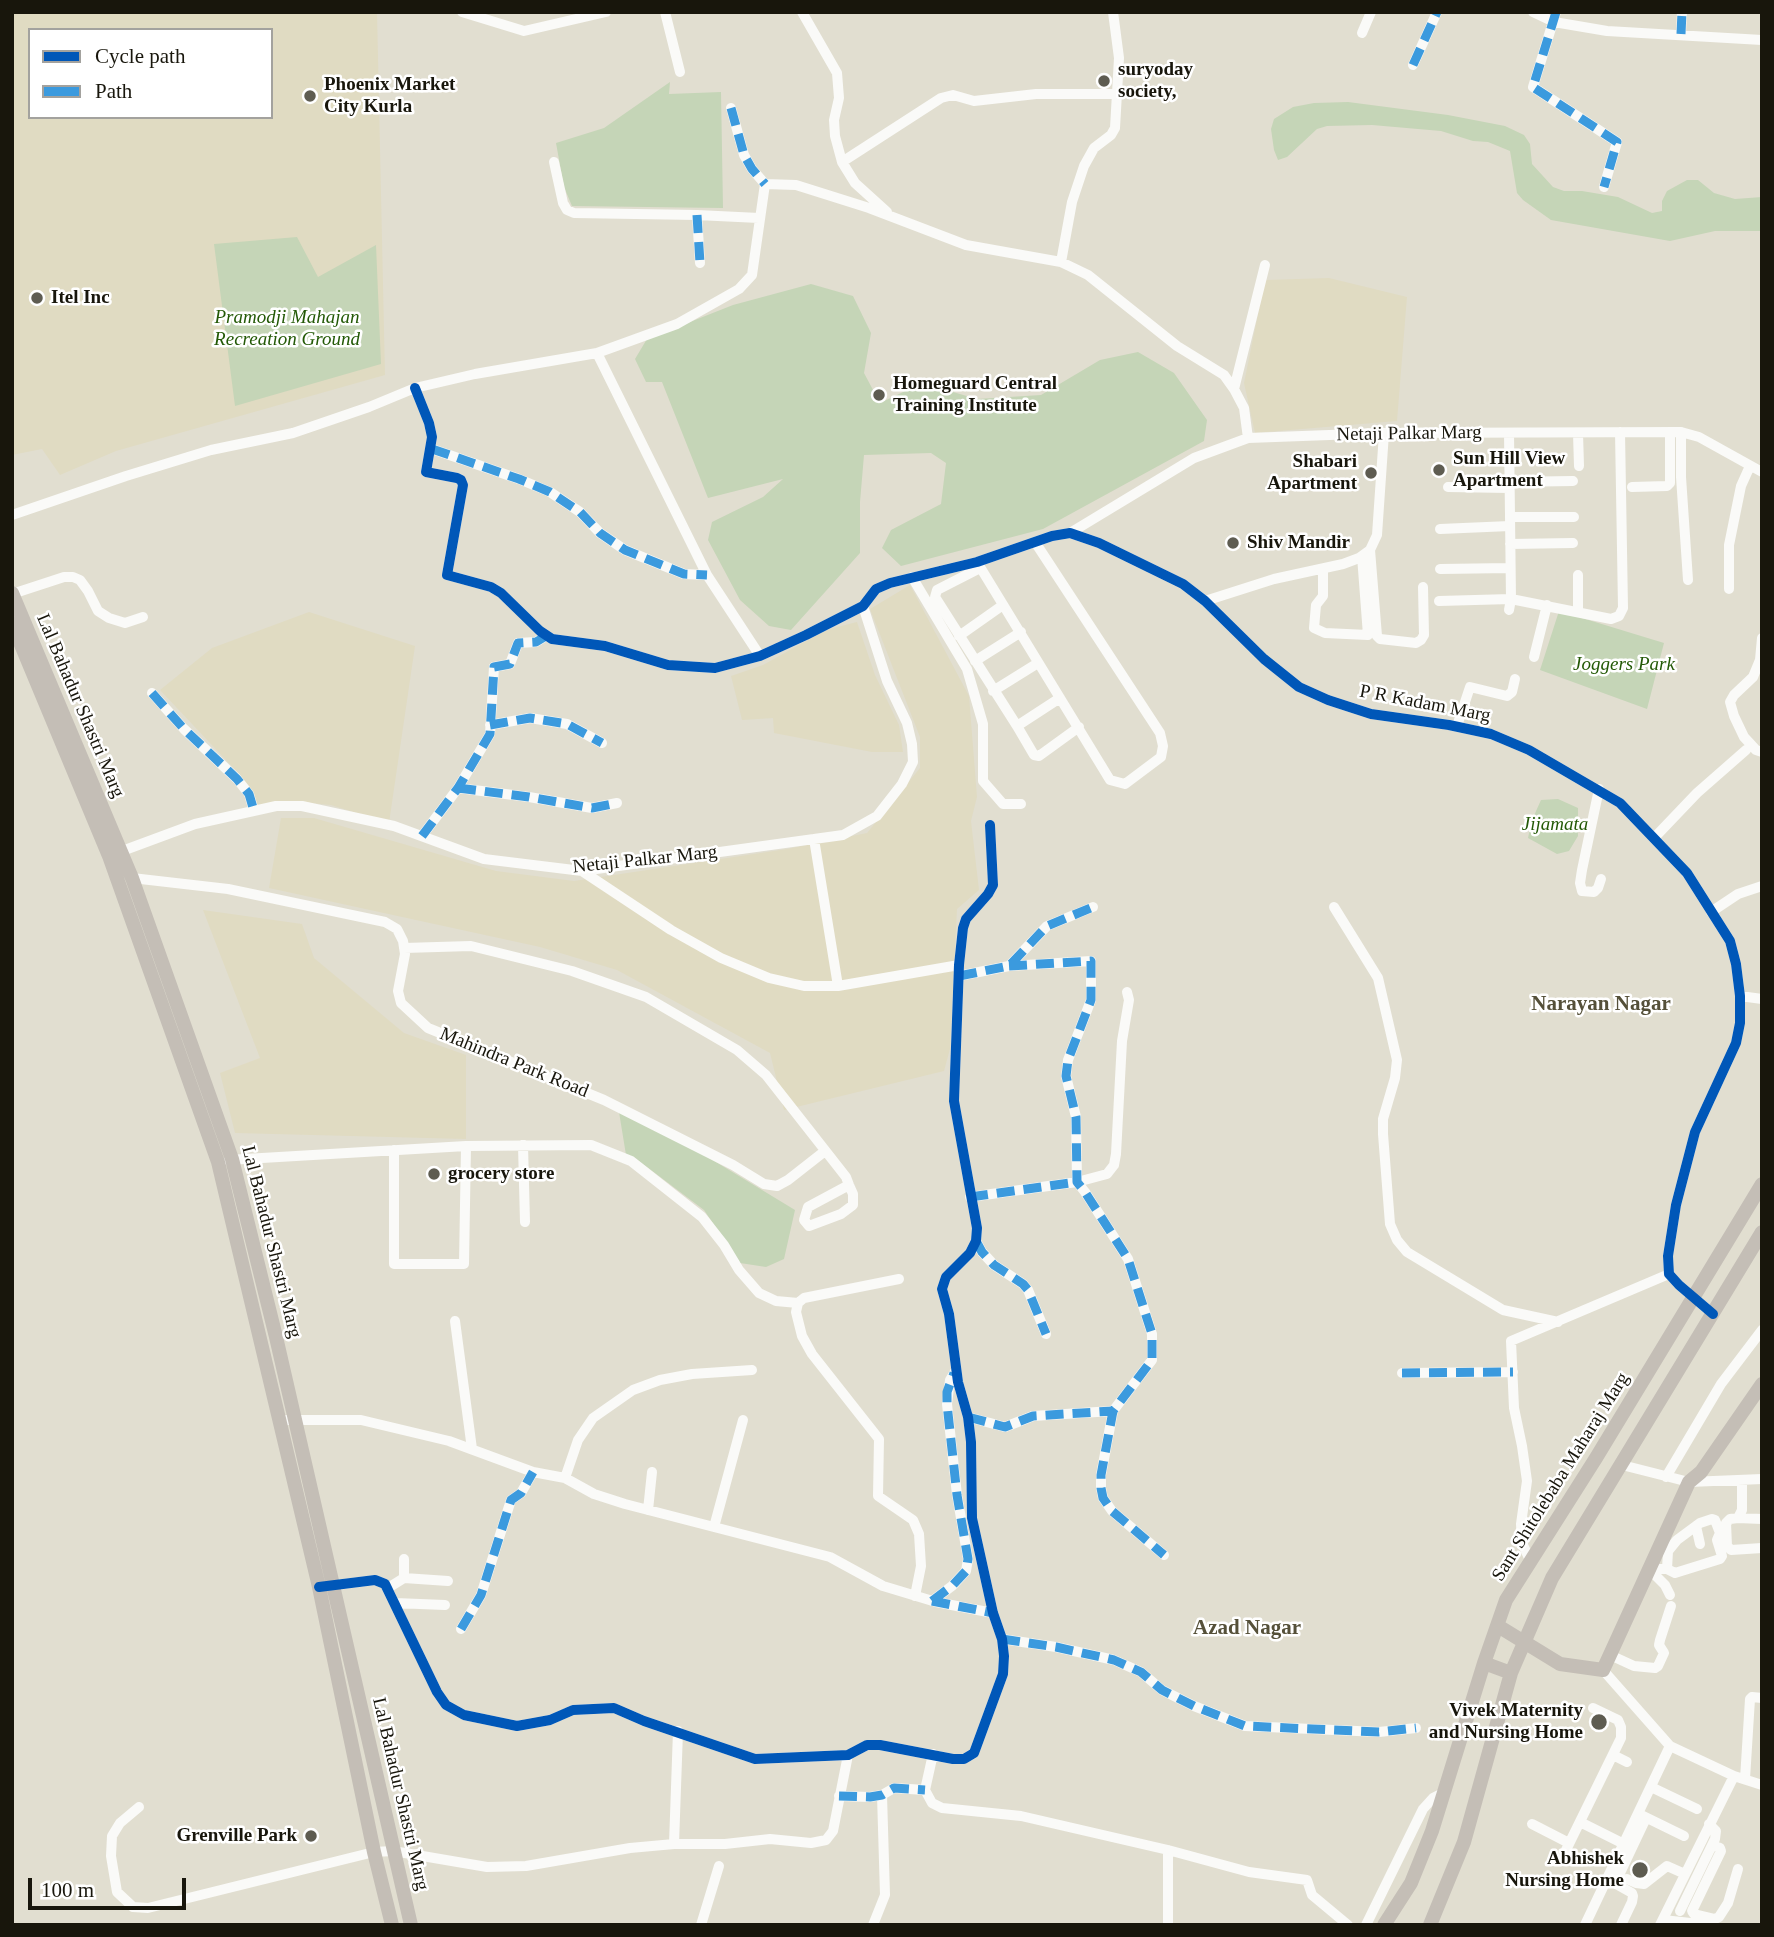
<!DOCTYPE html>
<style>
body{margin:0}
#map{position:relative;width:1774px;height:1937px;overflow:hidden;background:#e1ded0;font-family:"Times New Roman",serif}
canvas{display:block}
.frame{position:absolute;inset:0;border:14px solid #18160c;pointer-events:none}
.legend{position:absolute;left:28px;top:28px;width:245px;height:91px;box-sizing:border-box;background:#fff;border:2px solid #a3a29e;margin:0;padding:9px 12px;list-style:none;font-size:21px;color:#18160c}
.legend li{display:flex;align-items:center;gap:14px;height:35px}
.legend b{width:35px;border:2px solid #a3a29e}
.scale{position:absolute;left:28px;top:1878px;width:158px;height:32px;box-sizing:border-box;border:4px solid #18160c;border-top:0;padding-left:9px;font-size:21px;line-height:24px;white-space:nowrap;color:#18160c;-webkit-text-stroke:5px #fff;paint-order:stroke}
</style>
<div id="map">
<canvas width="1774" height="1937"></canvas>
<div class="frame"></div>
<ul class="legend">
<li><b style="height:9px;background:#0057b8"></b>Cycle path</li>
<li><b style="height:9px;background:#3b9ade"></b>Path</li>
</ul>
<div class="scale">100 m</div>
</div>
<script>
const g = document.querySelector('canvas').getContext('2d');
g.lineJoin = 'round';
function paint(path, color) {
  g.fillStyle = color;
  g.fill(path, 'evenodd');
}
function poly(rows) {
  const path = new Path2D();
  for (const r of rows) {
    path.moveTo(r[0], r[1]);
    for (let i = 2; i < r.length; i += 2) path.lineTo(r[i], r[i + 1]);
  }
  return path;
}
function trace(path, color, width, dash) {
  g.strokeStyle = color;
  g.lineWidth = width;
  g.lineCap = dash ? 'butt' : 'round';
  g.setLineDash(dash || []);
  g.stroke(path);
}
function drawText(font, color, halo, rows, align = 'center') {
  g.font = font + ' "Times New Roman",serif';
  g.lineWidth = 5;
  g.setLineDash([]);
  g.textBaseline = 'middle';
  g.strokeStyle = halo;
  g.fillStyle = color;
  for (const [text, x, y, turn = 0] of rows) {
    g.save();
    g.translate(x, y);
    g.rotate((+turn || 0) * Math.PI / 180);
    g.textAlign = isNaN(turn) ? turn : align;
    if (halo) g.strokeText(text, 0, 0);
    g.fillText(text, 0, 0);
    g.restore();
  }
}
const built = poly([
 [12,12,377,12,385,375,116,451,60,475,42,449,12,455],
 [30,30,271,30,271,117,30,117],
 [1329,278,1407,297,1397,421,1255,433,1244,383,1265,280],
 [910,585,969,696,977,797,971,821,979,890,957,909,950,1049,944,1071,784,1110,770,1053,617,970,540,947,269,888,281,818,314,818,496,871,574,881,787,849,867,833,920,768,920,737,870,609],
 [309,612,415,646,389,823,331,805,289,801,258,805,241,776,160,690,212,648],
 [857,622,875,675,899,725,903,752,872,752,774,733,773,718,742,720,731,676,763,665,826,630],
 [203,910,302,924,314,958,404,1033,466,1055,466,1139,235,1133,220,1073,260,1058]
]);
const green = poly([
 [670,82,669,94,721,92,723,208,572,206,564,187,556,143,604,128],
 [1348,102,1448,115,1505,126,1524,135,1530,144,1532,164,1553,187,1564,191,1582,191,1618,197,1652,213,1662,211,1662,201,1667,191,1687,180,1698,180,1714,193,1735,199,1762,197,1762,231,1715,231,1670,241,1551,220,1523,200,1517,193,1510,151,1488,142,1473,141,1441,131,1372,125,1327,126,1317,129,1287,157,1278,160,1274,150,1271,129,1274,119,1293,107,1314,103],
 [297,237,318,277,376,245,381,364,235,406,214,244],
 [811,284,853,296,871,333,864,373,880,403,922,383,977,399,1041,395,1100,360,1138,352,1174,373,1207,420,1204,441,1043,529,901,566,882,548,891,530,941,504,946,463,931,453,864,455,860,502,860,553,791,630,769,626,740,600,708,540,712,522,763,497,783,479,708,498,662,382,646,382,635,359,647,339,733,305],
 [1559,611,1664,643,1647,709,1540,670],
 [1558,799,1578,808,1578,836,1569,851,1557,854,1528,838,1532,820,1541,800],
 [619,1112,706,1156,795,1210,784,1259,766,1267,740,1263,704,1210,635,1158,626,1155]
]);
const minor = poly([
 [462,12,524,31,606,12],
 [665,12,680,72],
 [802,12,837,73,839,98,834,120,835,136,842,162,855,183,887,212],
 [1533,12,1554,22,1607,31,1762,40],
 [1556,12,1533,87,1617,142,1604,187],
 [1362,33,1371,12],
 [1681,34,1682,12],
 [1413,65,1437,12],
 [731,108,744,155,752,169,765,184],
 [554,162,563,203,567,210,574,213,697,215,759,218],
 [842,162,941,98,953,95,974,101,1036,94,1116,94],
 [697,215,700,263],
 [1061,262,1072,202,1084,166,1094,148,1111,135,1115,128,1119,58,1113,12],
 [597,353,707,575,760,656],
 [415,388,429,423,432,437,426,472,457,478,461,480,463,485,447,575,491,587,501,593,540,631,552,639,605,646,668,665,715,668,760,656,806,635,863,606,876,589,890,583,977,562,1052,536,1070,533,1099,543,1183,584,1205,601,1264,659,1299,687,1328,700,1371,714,1449,725,1491,734,1529,750,1620,803,1687,873,1730,941,1736,964,1740,996,1740,1023,1736,1043,1695,1132,1676,1205,1668,1256,1669,1274,1679,1285,1713,1314],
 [1234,389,1265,265],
 [1681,432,1681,477,1688,580],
 [1509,433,1511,599,1611,619,1619,616,1623,608,1620,432],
 [1578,433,1579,466],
 [432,449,519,479,550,492,580,512,600,533,625,550,684,574,707,575],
 [1509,482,1573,481],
 [1448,487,1509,488],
 [1632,487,1667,486,1670,483,1670,432],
 [12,515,126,476,211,450,293,433,369,407,415,388,475,374,597,353,677,324,739,289,752,275,765,184,796,185,869,208,966,245,1061,262,1088,275,1177,346,1224,375,1234,389,1244,408,1248,438],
 [1510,517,1574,517],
 [1440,529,1510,526],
 [1070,533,1194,458,1248,438,1384,433,1681,432,1699,437,1762,472],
 [1510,544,1573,543],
 [1370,550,1377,636,1380,639,1416,643,1421,640,1424,635,1423,587],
 [977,562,1110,780,1125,784,1161,757,1163,746,1160,733,1035,542],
 [980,568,937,590,935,597,1017,726,1060,698],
 [1323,569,1323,596,1316,605,1314,628,1325,633,1368,635,1362,556],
 [1440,569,1510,568],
 [912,577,967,669,983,724,983,781,1003,804,1021,804],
 [1729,589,1729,545,1741,486,1750,466],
 [12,594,64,577,73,577,80,580,88,591,98,611,109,618,125,623,143,617],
 [1205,601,1274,579,1343,564,1359,558,1370,550,1377,535,1384,433],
 [1439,601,1511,599,1509,610],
 [1578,612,1578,575],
 [959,636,1003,605],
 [1762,638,1760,660,1753,677,1734,695,1730,702,1734,716,1744,737,1756,750,1762,752],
 [1534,657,1547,605],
 [975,661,1021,632],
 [993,691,1038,663],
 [152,693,184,729,237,779,249,794,254,811],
 [490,725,530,718,567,724,602,743],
 [1017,726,1034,755,1039,756,1079,727],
 [1457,726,1470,687,1507,696,1512,692,1515,679],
 [458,788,529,797,592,808,617,803],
 [1599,789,1582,870,1580,883,1582,891,1594,892,1598,888,1601,879],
 [422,836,458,788,490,734,494,667,510,664,518,643,536,642,546,636],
 [1655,837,1697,793,1746,750],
 [814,839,838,986],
 [114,854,195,824,276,806,302,806,394,826,484,859,582,871,843,835,877,816,902,784,913,762,912,744,907,723,887,681,863,606],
 [582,871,671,930,721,958,769,978,804,986,838,986,959,965],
 [132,878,228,889,385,922,397,929,403,941,405,954,398,991,401,1003,428,1028,604,1100,733,1165,764,1184,777,1186,788,1180,825,1151],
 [1334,907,1378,978,1397,1060,1395,1078,1383,1119,1383,1134,1390,1224,1397,1240,1407,1252,1503,1310,1558,1322],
 [1711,912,1738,894,1762,886],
 [404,948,471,946,572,971,646,997,737,1050,766,1075,846,1177,849,1185,853,1194,853,1205,841,1214,809,1226,804,1220,808,1207,849,1185],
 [1009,966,1091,961,1091,1000,1068,1060,1066,1076,1076,1117,1077,1182,1085,1192,1128,1259,1152,1334,1152,1360,1113,1411,1101,1475,1101,1488,1103,1498,1112,1511,1164,1555],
 [959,976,1009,966,1047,926,1093,907],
 [1740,996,1762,999],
 [523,1145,525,1222],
 [394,1150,394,1264,464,1264,466,1146],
 [228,1160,466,1146,591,1145,631,1161,702,1217,724,1245,739,1270,759,1293,776,1301,798,1303],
 [970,1197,1077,1182,1107,1174,1114,1165,1116,1154,1122,1041,1129,1000,1127,992],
 [976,1241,982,1252,994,1265,1023,1284,1028,1290,1046,1334],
 [899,1279,804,1298,798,1303,796,1312,802,1336,812,1354,879,1439,878,1496,913,1520,919,1534,921,1566,915,1596],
 [455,1321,472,1449],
 [1402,1373,1513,1372],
 [968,1417,1005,1427,1033,1416,1113,1411],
 [280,1420,361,1420,449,1441,533,1472,565,1478,594,1494,625,1504,830,1557,883,1586,936,1602,993,1613],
 [1622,1465,1689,1482,1762,1479],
 [1666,1477,1721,1384,1762,1330],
 [565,1478,578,1440,593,1418,633,1390,660,1380,692,1374,752,1370],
 [648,1510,652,1472],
 [1738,1518,1742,1510,1742,1480],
 [1762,1519,1738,1518,1730,1519,1726,1523,1727,1546,1731,1550,1762,1548],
 [1696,1526,1700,1544],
 [714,1527,743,1420],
 [1531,1562,1522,1543,1521,1524,1527,1481,1522,1446,1514,1408,1511,1341,1669,1274],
 [1649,1569,1667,1569,1675,1573,1720,1559,1722,1556,1717,1540,1720,1533,1715,1520,1712,1519,1700,1523,1677,1540,1668,1551,1667,1569],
 [1649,1569,1665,1585,1670,1595],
 [404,1578,404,1559],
 [328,1586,375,1580,385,1584,437,1692,446,1705,464,1715,517,1726,550,1720,573,1710,614,1708,644,1721,755,1759,848,1755,867,1745,880,1745,953,1759,964,1759,974,1753,1003,1674,1004,1656,1002,1639,993,1613,972,1518,971,1442,968,1417,958,1382,949,1314,942,1289,946,1277,970,1253,976,1241,977,1228,954,1101,959,965,963,928,966,919,988,894,993,885,990,825],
 [388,1588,404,1578,448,1581],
 [932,1601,952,1586,966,1571,968,1559,957,1495,947,1404,950,1380,956,1370],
 [395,1603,445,1605],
 [461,1629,481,1595,511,1500,521,1493,533,1472],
 [1002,1639,1056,1647,1114,1660,1141,1672,1162,1690,1194,1706,1245,1726,1379,1732,1416,1728],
 [1610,1655,1634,1666,1655,1668,1658,1666,1664,1653,1659,1645,1660,1640,1671,1606],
 [1603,1670,1670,1746,1734,1776,1762,1785],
 [933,1754,925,1790,932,1803,942,1808,1021,1816,1168,1850,1249,1872,1307,1880,1312,1895,1348,1925],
 [1613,1755,1627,1762],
 [1745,1779,1750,1699,1752,1697,1762,1698],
 [1651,1787,1697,1809],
 [839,1796,870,1797,882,1795,894,1788,925,1790],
 [139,1807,120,1823,112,1836,111,1856,117,1892,133,1907,148,1908,374,1852,393,1851,487,1867,526,1866,630,1848,674,1844,725,1844,770,1839,811,1843,826,1840,833,1831,848,1755],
 [1641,1815,1684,1836],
 [1580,1822,1624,1844],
 [1532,1824,1569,1843],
 [674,1844,678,1731],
 [1712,1845,1720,1848,1721,1851,1692,1911,1694,1914,1715,1919,1719,1917,1728,1903,1738,1869],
 [1566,1850,1621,1738,1621,1727,1618,1720,1593,1708],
 [1619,1875,1646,1818],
 [1607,1879,1632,1893,1633,1896,1632,1902,1621,1925],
 [1627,1879,1636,1883,1644,1884,1667,1866,1685,1874],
 [1680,1911,1715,1839,1716,1831,1709,1824],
 [1663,1920,1709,1925],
 [701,1925,719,1866],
 [873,1925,885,1895,882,1795],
 [1168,1925,1168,1850],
 [1366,1925,1423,1809,1433,1798,1443,1793],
 [1585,1925,1670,1746],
 [1660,1925,1734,1776]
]);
const major = poly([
 [12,593,132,878,232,1159,276,1337,411,1925],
 [12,623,109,856,218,1162,319,1587,374,1852,392,1925],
 [1498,1626,1560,1664,1603,1670,1689,1482,1701,1472,1762,1384],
 [1484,1663,1511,1673],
 [1384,1925,1411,1883,1432,1831,1484,1663,1506,1600,1596,1458,1762,1184],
 [1430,1925,1464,1842,1511,1673,1552,1578,1762,1232]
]);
const quiet = poly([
 [1556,12,1533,87,1617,142,1604,187],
 [1681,34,1682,12],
 [1413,65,1437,12],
 [731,108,744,155,752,169,765,184],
 [697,215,700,263],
 [432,449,519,479,550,492,580,512,600,533,625,550,684,574,707,575],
 [152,693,184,729,237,779,249,794,254,811],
 [490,725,530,718,567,724,602,743],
 [458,788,529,797,592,808,617,803],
 [422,836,458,788,490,734,494,667,510,664,518,643,536,642,546,636],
 [1009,966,1091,961,1091,1000,1068,1060,1066,1076,1076,1117,1077,1182,1085,1192,1128,1259,1152,1334,1152,1360,1113,1411,1101,1475,1101,1488,1103,1498,1112,1511,1164,1555],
 [959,976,1009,966,1047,926,1093,907],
 [970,1197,1077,1182],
 [976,1241,982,1252,994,1265,1023,1284,1028,1290,1046,1334],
 [1402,1373,1513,1372],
 [968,1417,1005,1427,1033,1416,1113,1411],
 [932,1601,952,1586,966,1571,968,1559,957,1495,947,1404,947,1392,954,1373],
 [932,1601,993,1613],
 [461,1629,481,1595,511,1500,521,1493,533,1472],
 [1002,1639,1056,1647,1114,1660,1141,1672,1162,1690,1194,1706,1245,1726,1379,1732,1416,1728],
 [839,1796,870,1797,882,1795,894,1788,925,1790]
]);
const cycleway = poly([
 [415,388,429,423,432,437,426,472,457,478,461,480,463,485,447,575,491,587,501,593,540,631,552,639,605,646,668,665,715,668,760,656,806,635,863,606,876,589,890,583,977,562,1052,536,1070,533,1099,543,1183,584,1205,601,1264,659,1299,687,1328,700,1371,714,1449,725,1491,734,1529,750,1620,803,1687,873,1730,941,1736,964,1740,996,1740,1023,1736,1043,1695,1132,1676,1205,1668,1256,1669,1274,1679,1285,1713,1314],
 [319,1587,375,1580,385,1584,437,1692,446,1705,464,1715,517,1726,550,1720,573,1710,614,1708,644,1721,755,1759,848,1755,867,1745,880,1745,953,1759,964,1759,974,1753,1003,1674,1004,1656,1002,1639,993,1613,972,1518,971,1442,968,1417,958,1382,949,1314,942,1289,946,1277,970,1253,976,1241,977,1228,954,1101,959,965,963,928,966,919,988,894,993,885,990,825]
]);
const markers = [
 [1104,81,7,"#5e5c51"],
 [310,96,7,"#5e5c51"],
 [37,298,7,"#5e5c51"],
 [879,395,7,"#5e5c51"],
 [1439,470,7,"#5e5c51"],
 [1371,473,7,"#5e5c51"],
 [1233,543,7,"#5e5c51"],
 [434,1174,7,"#5e5c51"],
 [1599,1722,9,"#5e5c51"],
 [311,1836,7,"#5e5c51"],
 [1640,1870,9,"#5e5c51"]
];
const poiNames = [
 ["suryoday",1118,70],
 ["society,",1118,92],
 ["Phoenix Market",324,85],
 ["City Kurla",324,107],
 ["Itel Inc",51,298],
 ["Homeguard Central",893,384],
 ["Training Institute",893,406],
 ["Sun Hill View",1453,459],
 ["Apartment",1453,481],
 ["Shabari",1357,462,"right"],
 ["Apartment",1357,484,"right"],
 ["Shiv Mandir",1247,543],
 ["grocery store",448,1174],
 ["Vivek Maternity",1583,1711,"right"],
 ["and Nursing Home",1583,1733,"right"],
 ["Grenville Park",297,1836,"right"],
 ["Abhishek",1624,1859,"right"],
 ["Nursing Home",1624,1881,"right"]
];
const parkNames = [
 ["Pramodji Mahajan",287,318],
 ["Recreation Ground",287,340],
 ["Joggers Park",1624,665],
 ["Jijamata",1555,825]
];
const streetNames = [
 ["Netaji Palkar Marg",1409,434,-1],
 ["P R Kadam Marg",1425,704,11],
 ["Lal Bahadur Shastri Marg",80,706,67],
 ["Netaji Palkar Marg",645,860,-6],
 ["Mahindra Park Road",514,1063,22],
 ["Lal Bahadur Shastri Marg",271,1242,76],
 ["Sant Shitolebaba Maharaj Marg",1561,1477,-58],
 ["Lal Bahadur Shastri Marg",400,1794,77]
];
const neighbourhoodNames = [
 ["Narayan Nagar",1601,1005],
 ["Azad Nagar",1247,1629]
];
paint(built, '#e0dbc2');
paint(green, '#c5d5b7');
trace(minor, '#fafaf8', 10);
trace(major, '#c4beb6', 14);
trace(quiet, '#3b9ade', 9, [18, 9]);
trace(cycleway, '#0057b8', 10);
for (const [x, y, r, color] of markers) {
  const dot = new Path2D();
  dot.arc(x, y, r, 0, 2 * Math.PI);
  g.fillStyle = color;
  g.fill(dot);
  trace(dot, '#fff', 2.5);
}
drawText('bold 19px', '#18160c', '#fff', poiNames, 'left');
drawText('italic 19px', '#235906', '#fff', parkNames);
drawText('19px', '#18160c', '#fff', streetNames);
drawText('bold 21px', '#555039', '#fff', neighbourhoodNames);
</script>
